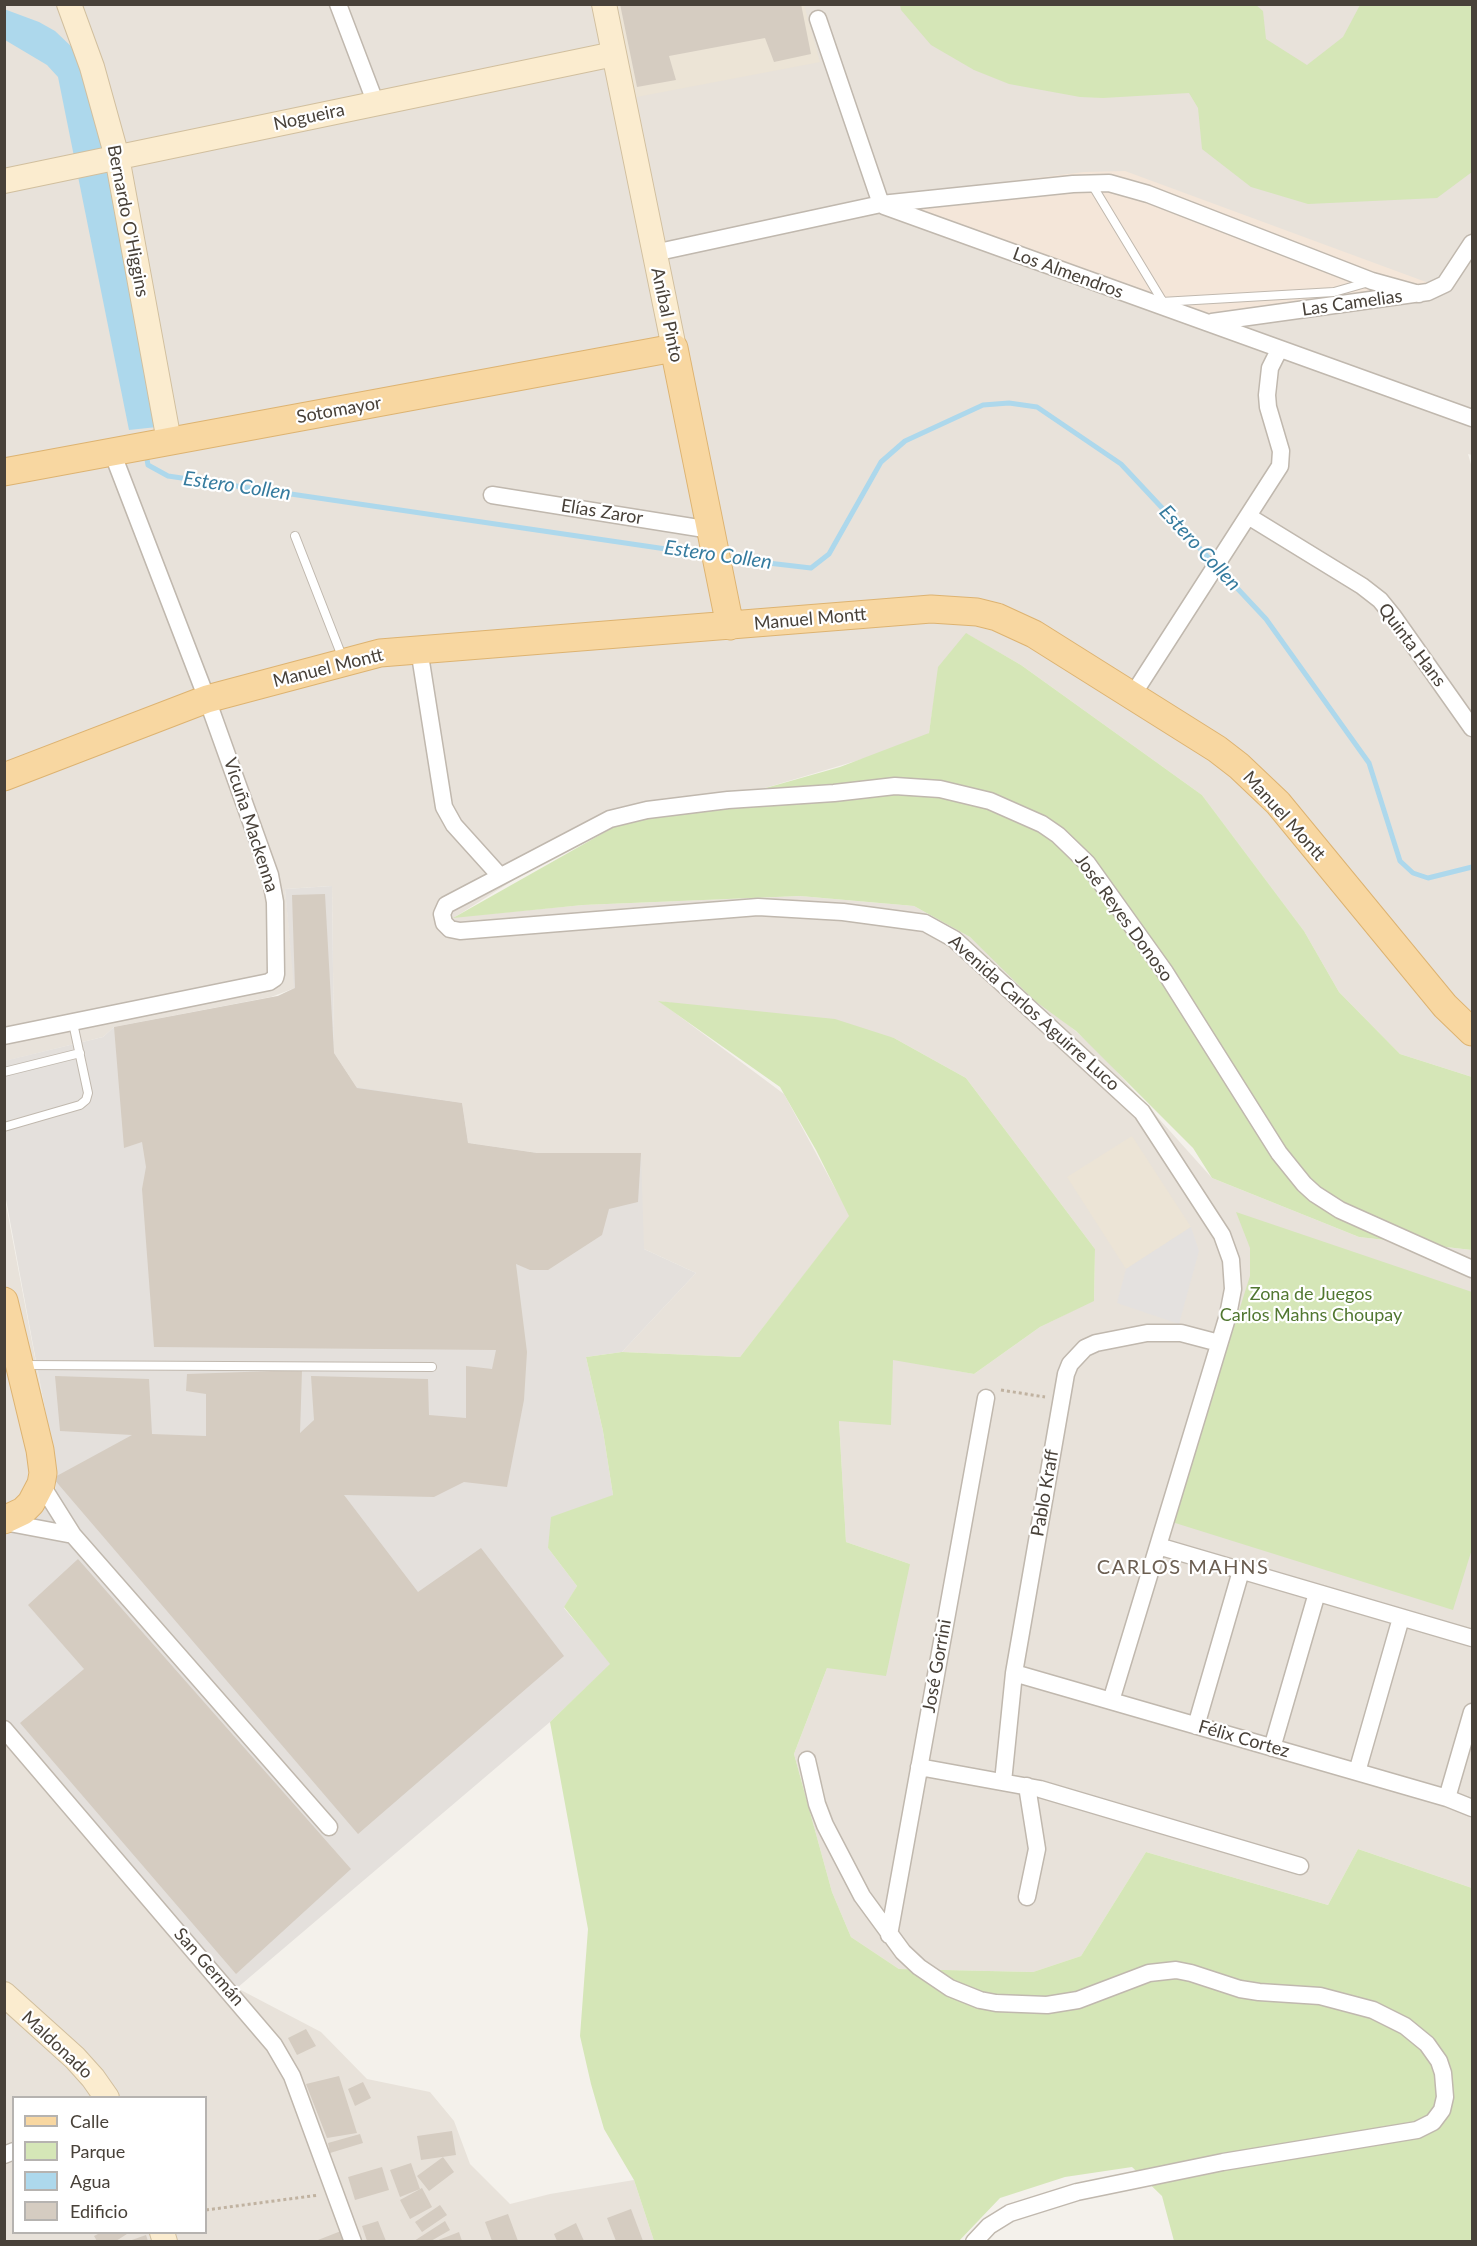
<!DOCTYPE html>
<meta charset="utf-8">
<style>
body{margin:0}
#map{position:relative;width:1477px;height:2246px;overflow:hidden;background:#f4f1eb;font-family:Lato,sans-serif}
canvas{display:block}
.frame{position:absolute;inset:0;border:6px solid #484139;pointer-events:none}
.legend{position:absolute;left:12px;top:2096px;width:195px;height:138px;box-sizing:border-box;background:#fff;border:2px solid #b6b3b0;margin:0;padding:8px 10px;list-style:none;font-size:18px;color:#484139}
.legend li{display:flex;align-items:center;gap:12px;height:30px}
.legend b{width:30px;border:2px solid #b6b3b0}
</style>
<div id="map">
<canvas width="1477" height="2246"></canvas>
<div class="frame"></div>
<ul class="legend">
<li><b style="height:8px;background:#f8d7a1"></b>Calle</li>
<li><b style="height:16px;background:#d5e6b7"></b>Parque</li>
<li><b style="height:16px;background:#add8ec"></b>Agua</li>
<li><b style="height:16px;background:#d5ccc1"></b>Edificio</li>
</ul>
</div>
<script>
const g = document.querySelector('canvas').getContext('2d');
g.lineJoin = 'round';
function paint(path, color) {
  g.fillStyle = color;
  g.fill(path, 'evenodd');
}
function poly(rows) {
  const path = new Path2D();
  for (const r of rows) {
    path.moveTo(r[0], r[1]);
    for (let i = 2; i < r.length; i += 2) path.lineTo(r[i], r[i + 1]);
  }
  return path;
}
function trace(path, color, width, dash) {
  g.strokeStyle = color;
  g.lineWidth = width;
  g.lineCap = dash ? 'butt' : 'round';
  g.setLineDash(dash || []);
  g.stroke(path);
}
function drawText(font, color, halo, rows, align = 'center') {
  g.font = font + ' Lato,sans-serif';
  g.lineWidth = 4.5;
  g.setLineDash([]);
  g.textBaseline = 'middle';
  g.strokeStyle = halo;
  g.fillStyle = color;
  for (const [text, x, y, turn = 0] of rows) {
    g.save();
    g.translate(x, y);
    g.rotate((+turn || 0) * Math.PI / 180);
    g.textAlign = isNaN(turn) ? turn : align;
    if (halo) g.strokeText(text, 0, 0);
    g.fillText(text, 0, 0);
    g.restore();
  }
}
const residential = poly([
 [4,5,1472,5,1472,455,1468,454,1472,468,1472,1077,1400,1054,1339,992,1304,931,1202,795,1021,665,967,634,939,667,929,733,913,744,755,791,609,820,455,917,583,905,800,896,914,906,970,937,1100,1053,1212,1178,1359,1237,1472,1250,1472,1888,1358,1849,1328,1905,1146,1852,1081,1956,1033,1972,899,1969,851,1937,832,1892,794,1754,827,1668,910,1564,846,1542,839,1421,893,1359,974,1374,1040,1327,1094,1300,1095,1249,966,1078,894,1038,659,1001,784,1094,850,1216,740,1357,622,1352,696,1273,644,1249,537,1153,468,1143,462,1103,357,1088,334,1053,332,886,285,889,295,988,271,997,114,1027,103,1037,5,1061],
 [4,1194,51,1442,56,1493,4,1525],
 [4,1724,237,1988,321,2032,367,2079,430,2092,454,2121,470,2164,510,2204,550,2194,634,2180,654,2241,5,2241],
 [14,2098,206,2098,206,2232,14,2232]
]);
const commercial = poly([
 [1125,171,1445,289,1222,330,992,252,890,196,1084,172]
]);
const industrial = poly([
 [332,886,334,1053,356,1087,462,1103,468,1143,537,1153,641,1153,644,1249,696,1273,622,1352,586,1357,603,1431,613,1495,548,1548,577,1586,564,1608,611,1664,550,1722,237,1988,5,1724,5,1525,56,1492,51,1442,5,1194,4,1061,103,1037,114,1027,278,996,294,988,285,889]
]);
const education = poly([
 [613,5,804,5,820,62,631,98],
 [1132,1136,1191,1227,1126,1269,1067,1177]
]);
const green = poly([
 [900,5,1256,5,1263,11,1266,39,1307,65,1343,37,1360,5,1472,5,1472,172,1437,198,1308,204,1251,187,1202,149,1198,108,1189,93,1103,98,1080,97,1009,84,974,70,931,45,901,10],
 [966,633,1021,665,1202,795,1304,931,1339,992,1400,1054,1472,1077,1472,1250,1359,1237,1212,1178,1193,1148,1076,1031,1035,1001,970,937,914,906,800,896,583,905,453,918,644,810,755,791,840,767,929,733,938,667],
 [658,1001,835,1019,894,1038,966,1078,1095,1249,1094,1301,1040,1327,974,1374,893,1360,891,1425,839,1421,846,1542,910,1564,886,1676,827,1668,794,1754,832,1892,851,1937,899,1969,1033,1972,1081,1956,1146,1852,1328,1905,1358,1849,1472,1888,1472,2241,1174,2241,1162,2196,1132,2167,1065,2177,1000,2198,959,2241,654,2241,634,2180,604,2129,591,2084,580,2036,588,1929,550,1722,610,1664,564,1607,577,1586,548,1548,551,1517,613,1495,603,1431,586,1357,622,1352,740,1357,849,1216,816,1150,780,1087],
 [1236,1212,1472,1292,1472,1549,1453,1610,1172,1522,1250,1276,1250,1248]
]);
const parking = poly([
 [1191,1227,1199,1251,1179,1324,1117,1303,1126,1269]
]);
const water = poly([
 [4,9,39,22,55,31,75,50,103,139,157,427,129,430,58,77,47,65,5,40]
]);
const stream = poly([
 [146,454,148,465,168,476,707,555],
 [725,558,811,568,829,554,881,462,905,441,983,405,1009,403,1037,407,1121,464,1266,619,1369,763,1400,861,1413,873,1428,878,1472,867]
]);
const building = poly([
 [620,4,801,4,811,54,774,62,765,38,669,56,676,80,637,87],
 [325,894,334,1053,357,1088,462,1103,468,1143,537,1153,641,1153,638,1202,609,1209,602,1235,548,1270,530,1270,516,1264,527,1352,524,1400,507,1487,464,1482,434,1497,344,1495,418,1592,481,1548,564,1656,358,1834,53,1478,132,1435,60,1431,55,1376,149,1379,152,1434,206,1436,206,1394,186,1391,187,1374,302,1370,300,1433,314,1420,311,1376,428,1379,429,1415,466,1418,466,1366,492,1369,496,1350,154,1347,142,1189,146,1167,142,1142,124,1148,114,1027,278,996,295,988,292,895],
 [78,1559,351,1869,236,1974,20,1723,84,1669,28,1605],
 [306,2029,316,2046,297,2055,288,2038],
 [339,2076,357,2133,327,2138,306,2084],
 [363,2082,371,2098,355,2106,348,2089],
 [452,2131,456,2155,421,2160,417,2136],
 [360,2134,363,2143,330,2153,328,2143],
 [443,2157,454,2172,429,2191,417,2176],
 [411,2163,420,2189,400,2197,390,2170],
 [382,2167,389,2190,355,2200,348,2177],
 [422,2188,432,2207,410,2219,400,2200],
 [440,2205,447,2215,422,2232,415,2222],
 [631,2209,643,2241,616,2241,607,2218],
 [508,2214,518,2241,492,2241,485,2222],
 [378,2221,386,2241,367,2241,362,2226],
 [445,2221,450,2230,431,2241,414,2241],
 [576,2223,584,2241,557,2241,554,2234],
 [341,2231,344,2241,318,2241,318,2240],
 [102,2232,130,2232,116,2241,97,2241,94,2236],
 [459,2232,462,2241,436,2241],
 [146,2235,148,2241,129,2241]
]);
const path = poly([
 [1001,1390,1045,1397],
 [206,2210,319,2195]
]);
const lane = poly([
 [1091,183,1163,302],
 [1161,302,1334,292,1369,282],
 [295,536,343,659],
 [4,1072,80,1053],
 [4,1127,80,1105,86,1100,88,1093,73,1023],
 [23,1365,432,1367]
]);
const street = poly([
 [338,4,376,104],
 [818,19,881,204],
 [884,206,1472,418],
 [654,253,881,204,1073,184,1109,183,1148,194,1372,281,1419,294],
 [1212,322,1428,292,1445,284,1472,243],
 [492,495,711,530],
 [1248,516,1362,586,1380,600,1393,616,1472,728],
 [419,649,444,807,454,825,500,876],
 [1132,696,1280,466,1281,451,1268,407,1267,395,1270,368,1279,350],
 [4,1036,269,982,275,978,276,974,275,902,270,875,207,699,112,452],
 [41,1484,73,1535,329,1827],
 [4,1522,73,1535],
 [1158,1546,1472,1638],
 [1014,1673,1447,1798,1472,1808],
 [1111,1701,1228,1315,1233,1289,1231,1260,1222,1235,1142,1112,954,939,925,923,843,912,758,907,460,931,450,929,444,923,442,914,446,905,610,819,647,810,728,800,834,793,895,786,940,789,990,801,1042,824,1058,835,1087,863,1165,972,1279,1153,1304,1184,1315,1194,1340,1210,1472,1269],
 [1196,1726,1241,1571],
 [4,1729,274,2045,292,2076,353,2242],
 [1272,1748,1317,1593],
 [807,1760,817,1804,825,1825,862,1896,903,1952,919,1967,950,1988,980,2000,996,2003,1047,2005,1078,2000,1149,1973,1176,1970,1191,1973,1240,1989,1259,1992,1320,1996,1373,2010,1405,2026,1427,2044,1439,2061,1443,2073,1445,2097,1442,2110,1433,2122,1417,2130,1223,2162,1077,2192,1010,2213,989,2226,974,2242],
 [919,1767,1040,1789,1300,1866],
 [1357,1772,1401,1618],
 [1003,1782,1014,1673,1066,1374,1070,1364,1085,1348,1096,1343,1147,1333,1181,1333,1219,1343],
 [1027,1786,1037,1849,1027,1897],
 [1447,1798,1472,1712],
 [889,1935,986,1398],
 [4,2155,14,2151]
]);
const secondary = poly([
 [69,4,92,67,117,157,169,441],
 [604,4,674,348],
 [4,181,614,54],
 [4,1994,75,2058,93,2078,107,2098],
 [162,2232,165,2242]
]);
const primary = poly([
 [4,472,674,348,730,626],
 [4,777,207,699,380,653,931,609,977,612,997,617,1034,634,1217,749,1239,766,1278,803,1445,1006,1472,1032],
 [4,1301,40,1450,43,1473,41,1484,31,1503,23,1511,4,1520]
]);
const streetNames = [
 ["Nogueira",309,117,-12],
 ["Bernardo O'Higgins",128,221,79],
 ["Los Almendros",1068,273,20],
 ["Las Camelias",1352,303,-8],
 ["Aníbal Pinto",667,315,78],
 ["Sotomayor",339,410,-10],
 ["Elías Zaror",602,512,9],
 ["Manuel Montt",810,619,-5],
 ["Quinta Hans",1412,645,53],
 ["Manuel Montt",328,668,-14],
 ["Manuel Montt",1284,816,48],
 ["Vicuña Mackenna",251,825,72],
 ["José Reyes Donoso",1124,918,54],
 ["Avenida Carlos Aguirre Luco",1034,1013,42],
 ["Pablo Kraff",1045,1493,-80],
 ["José Gorrini",937,1666,-80],
 ["Félix Cortez",1244,1739,16],
 ["San Germán",209,1967,49],
 ["Maldonado",57,2045,43]
];
const parkNames = [
 ["Zona de Juegos",1311,1294],
 ["Carlos Mahns Choupay",1311,1315]
];
const waterNames = [
 ["Estero Collen",237,486,8],
 ["Estero Collen",1200,548,47],
 ["Estero Collen",718,555,8]
];
const neighbourhoodNames = [
 ["CARLOS MAHNS",1183,1568]
];
paint(residential, '#e8e2da');
paint(commercial, '#f4e6d9');
paint(industrial, '#e4e0dc');
paint(education, '#ece4d6');
paint(green, '#d5e6b7');
paint(parking, '#e4e1df');
paint(water, '#add8ec');
trace(stream, '#add8ec', 5);
paint(building, '#d5ccc1');
trace(lane, '#c0b8ae', 10);
trace(street, '#c0b8ae', 19);
trace(secondary, '#d1bf9e', 26);
trace(primary, '#ddb371', 29);
trace(path, '#c0b2a0', 3, [3, 3]);
trace(lane, '#fff', 8);
trace(street, '#fff', 16);
trace(secondary, '#fbeccf', 24);
trace(primary, '#f8d7a1', 27);
drawText('18px', '#484139', '#fff', streetNames);
drawText('18px', '#517730', '#fff', parkNames);
drawText('italic 20px', '#357b9e', '#fff', waterNames);
g.letterSpacing = '1.5px';
drawText('20px', '#6b5e51', '#fff', neighbourhoodNames);
g.letterSpacing = '0px';
</script>
